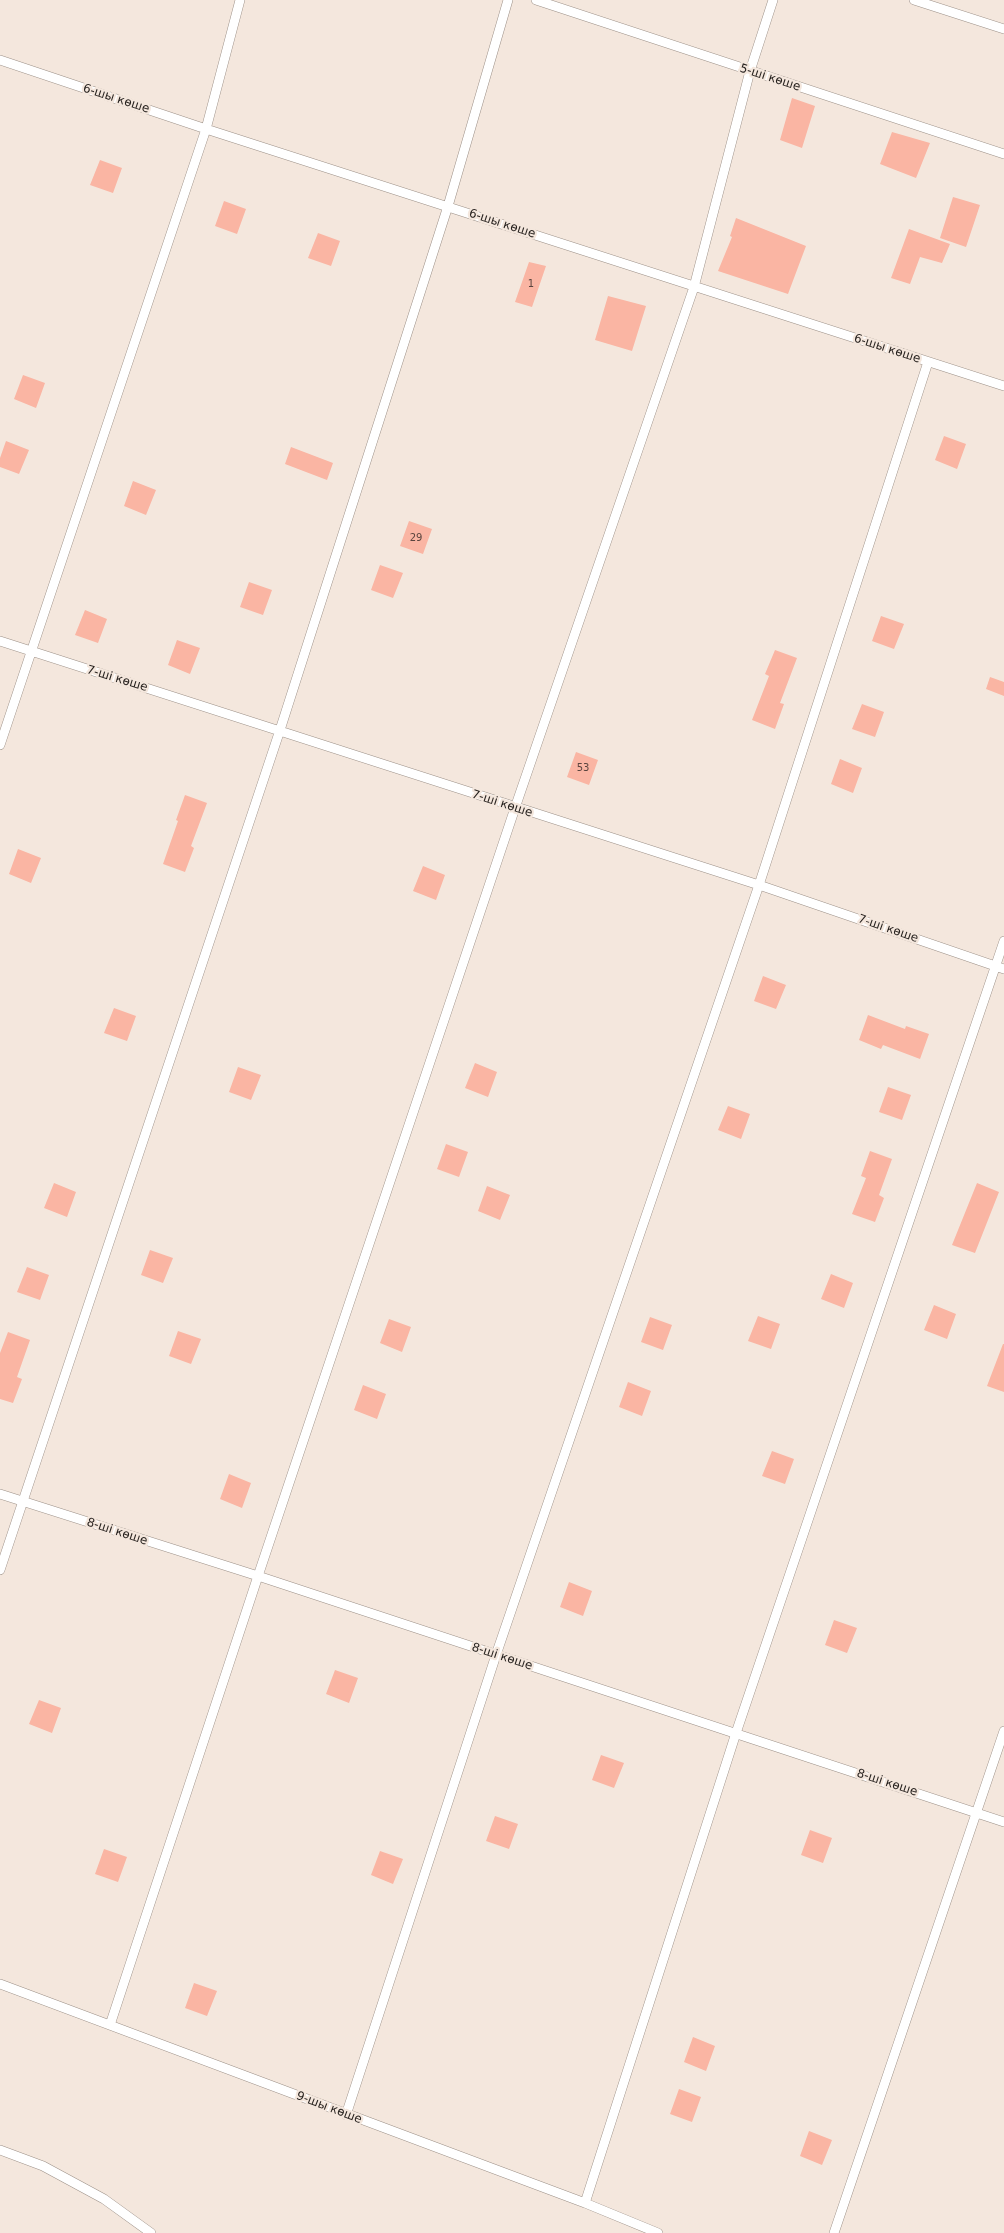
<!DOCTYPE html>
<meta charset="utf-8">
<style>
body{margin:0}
canvas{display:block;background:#f4e7dd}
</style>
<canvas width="1004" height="2233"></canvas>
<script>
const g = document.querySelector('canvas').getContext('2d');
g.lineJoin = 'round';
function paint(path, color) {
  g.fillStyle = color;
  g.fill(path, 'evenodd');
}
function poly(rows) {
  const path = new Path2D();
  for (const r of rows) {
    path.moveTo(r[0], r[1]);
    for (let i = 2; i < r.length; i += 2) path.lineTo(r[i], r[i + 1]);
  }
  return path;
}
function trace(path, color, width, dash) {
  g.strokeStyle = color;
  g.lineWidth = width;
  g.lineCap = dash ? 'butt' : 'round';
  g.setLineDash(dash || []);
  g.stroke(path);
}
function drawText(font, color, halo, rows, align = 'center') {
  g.font = font + ' "DejaVu Sans",sans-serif';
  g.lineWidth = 4.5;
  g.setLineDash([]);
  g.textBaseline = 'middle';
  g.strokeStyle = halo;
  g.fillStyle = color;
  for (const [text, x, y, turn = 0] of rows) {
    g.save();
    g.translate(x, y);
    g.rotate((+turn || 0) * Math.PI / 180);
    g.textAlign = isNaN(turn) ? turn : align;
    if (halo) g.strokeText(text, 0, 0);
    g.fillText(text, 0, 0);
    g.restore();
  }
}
const building = poly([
 [792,98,815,106,802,148,780,140],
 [892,132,930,143,916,178,880,164],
 [100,160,122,168,113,193,90,185],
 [953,197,980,205,966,247,940,238],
 [224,201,246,209,237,234,215,226],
 [736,218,806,246,788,294,718,271,732,237,730,236],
 [909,229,950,244,942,263,920,257,910,284,891,278],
 [318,233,340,241,331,266,308,258],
 [529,262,546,266,532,307,515,302],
 [608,296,646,306,632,351,595,340],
 [23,375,45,383,36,408,14,399],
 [944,436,966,444,957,469,935,460],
 [6,441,29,450,19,474,0,467,0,458],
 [291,447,333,463,327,480,285,464],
 [133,481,156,490,146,515,124,506],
 [409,521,432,529,423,554,400,546],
 [380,565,403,573,393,598,371,590],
 [249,582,272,590,263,615,240,607],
 [85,610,107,619,98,643,75,635],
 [881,616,904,624,894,649,872,641],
 [177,640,200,648,190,674,168,665],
 [775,650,797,658,780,703,784,704,775,729,752,720,769,676,765,674],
 [990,677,1004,682,1004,696,986,689],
 [862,704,884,712,875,737,852,729],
 [576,752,598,760,589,785,567,777],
 [840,759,862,768,853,793,831,784],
 [185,795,207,803,191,846,194,848,185,872,163,864,178,821,176,820],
 [18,849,41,858,31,883,9,874],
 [423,866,445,875,436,900,413,891],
 [763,976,786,985,776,1009,754,1001],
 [114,1008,136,1016,127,1041,104,1033],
 [868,1015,905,1029,906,1026,929,1034,920,1059,883,1045,881,1049,859,1040],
 [475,1063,497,1072,488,1097,465,1088],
 [238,1067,261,1075,251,1100,229,1092],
 [888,1087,911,1095,902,1120,879,1112],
 [728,1106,750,1114,741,1139,718,1130],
 [446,1144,468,1152,459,1177,437,1169],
 [870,1151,892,1159,879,1195,884,1198,875,1222,852,1214,866,1178,861,1176],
 [54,1183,76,1192,67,1217,44,1208],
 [977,1183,999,1192,975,1253,952,1245],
 [487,1186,510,1195,500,1220,478,1211],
 [150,1250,173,1258,163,1283,141,1275],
 [27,1267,49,1275,40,1300,17,1292],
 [831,1274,853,1283,844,1308,821,1299],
 [934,1305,956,1314,947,1339,924,1330],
 [758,1316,780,1324,771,1349,748,1341],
 [650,1317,672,1325,663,1350,641,1342],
 [389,1319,411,1327,402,1352,380,1343],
 [178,1331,201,1339,191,1364,169,1356],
 [8,1332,30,1340,17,1377,22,1379,13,1403,0,1399,0,1353],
 [1003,1344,1004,1344,1004,1392,987,1386],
 [628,1382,651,1391,642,1416,619,1407],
 [363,1385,386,1394,377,1419,354,1410],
 [772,1451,794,1459,785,1484,762,1476],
 [229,1474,251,1483,242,1508,220,1499],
 [569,1582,592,1591,583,1616,560,1607],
 [834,1620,857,1628,847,1653,825,1645],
 [335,1670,358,1678,349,1703,326,1694],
 [39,1700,61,1708,52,1733,29,1724],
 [601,1755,624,1763,614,1788,592,1780],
 [495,1816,518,1824,509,1849,486,1841],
 [810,1830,832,1838,823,1863,801,1855],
 [104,1849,127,1857,118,1882,95,1874],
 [380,1851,403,1859,393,1884,371,1875],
 [194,1983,217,1991,207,2016,185,2008],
 [693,2037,715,2046,706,2071,684,2062],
 [679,2089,701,2097,692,2122,670,2114],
 [809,2131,832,2140,822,2165,800,2156]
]);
const service = poly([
 [536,0,1004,154],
 [914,0,1004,29],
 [0,60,206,129,1004,386],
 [0,641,759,885,1004,969],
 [0,745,206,129,240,0],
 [0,1494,258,1576,1004,1822],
 [0,1570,280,730,448,206,508,0],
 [0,1984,585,2203,658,2233],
 [110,2025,258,1576,515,808,694,287,750,71,773,0],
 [346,2115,496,1655,759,885,928,362],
 [0,2150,43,2166,104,2199,151,2233],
 [585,2203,736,1733,1004,941],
 [834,2233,1004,1731]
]);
const numberNames = [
 ["1",531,284],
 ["29",416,538],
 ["53",583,768]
];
const streetNames = [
 ["5-ші көше",770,78,18],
 ["6-шы көше",116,99,18],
 ["6-шы көше",502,224,18],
 ["6-шы көше",887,349,18],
 ["7-ші көше",117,679,17],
 ["7-ші көше",502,804,18],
 ["7-ші көше",888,929,19],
 ["8-ші көше",117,1532,18],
 ["8-ші көше",502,1657,18],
 ["8-ші көше",887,1783,18],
 ["9-шы көше",329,2108,21]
];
paint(building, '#fab5a3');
trace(service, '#9d9188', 10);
trace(service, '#fff', 9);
drawText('10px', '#5a443e', null, numberNames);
drawText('12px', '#241f1c', '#f4e7dd', streetNames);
</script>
